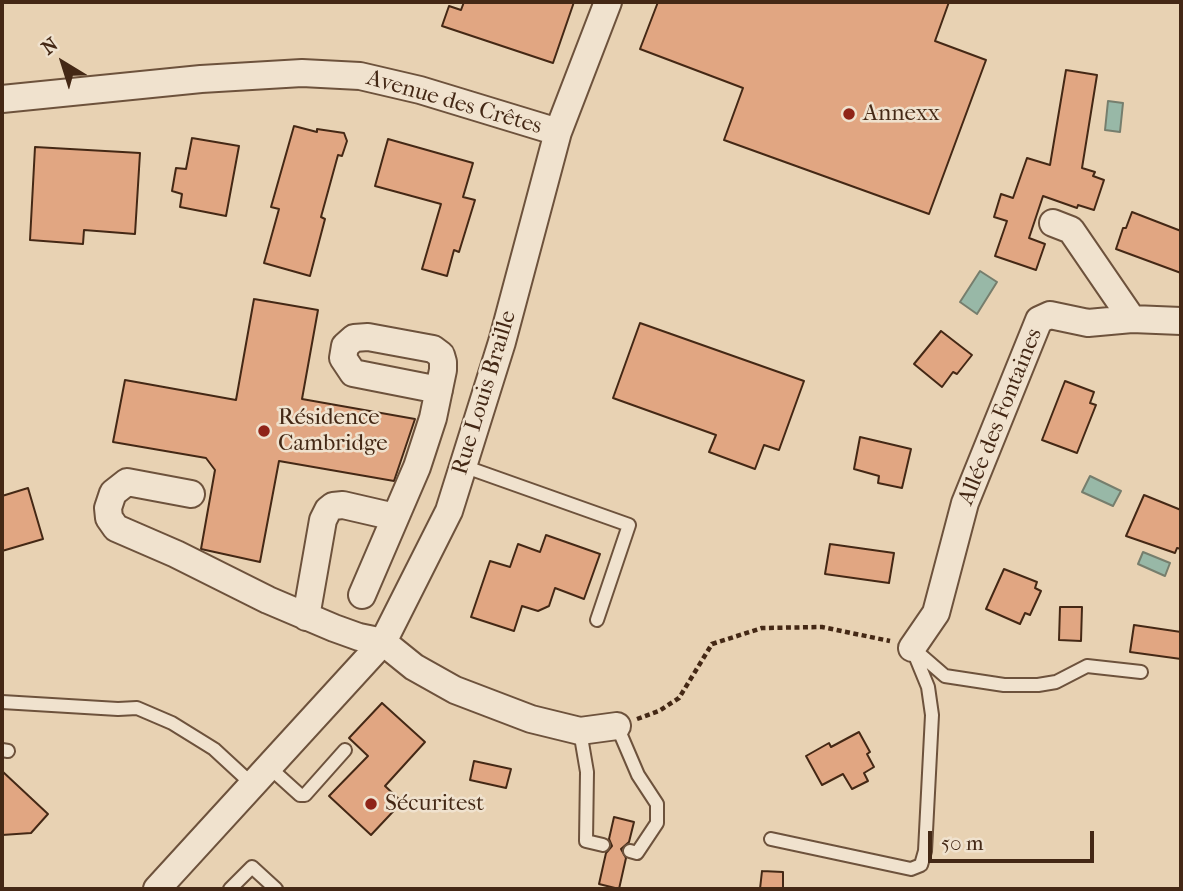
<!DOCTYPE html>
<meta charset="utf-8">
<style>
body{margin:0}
#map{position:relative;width:1183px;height:891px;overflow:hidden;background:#e8d2b3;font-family:"IM FELL French Canon",serif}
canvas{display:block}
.frame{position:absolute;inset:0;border:4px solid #442815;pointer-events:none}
.north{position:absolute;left:28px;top:28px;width:70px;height:70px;-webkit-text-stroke:5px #f0e2ce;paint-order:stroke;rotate:322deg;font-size:19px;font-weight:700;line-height:28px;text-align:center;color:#442815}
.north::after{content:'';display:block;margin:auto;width:24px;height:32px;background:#442815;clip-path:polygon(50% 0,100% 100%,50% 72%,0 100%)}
.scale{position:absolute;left:928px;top:831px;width:166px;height:32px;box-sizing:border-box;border:4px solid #442815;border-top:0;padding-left:9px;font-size:21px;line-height:24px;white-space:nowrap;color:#442815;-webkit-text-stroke:5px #f0e2ce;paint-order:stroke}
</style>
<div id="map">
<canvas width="1183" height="891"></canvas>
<div class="frame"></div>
<div class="north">N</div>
<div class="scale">50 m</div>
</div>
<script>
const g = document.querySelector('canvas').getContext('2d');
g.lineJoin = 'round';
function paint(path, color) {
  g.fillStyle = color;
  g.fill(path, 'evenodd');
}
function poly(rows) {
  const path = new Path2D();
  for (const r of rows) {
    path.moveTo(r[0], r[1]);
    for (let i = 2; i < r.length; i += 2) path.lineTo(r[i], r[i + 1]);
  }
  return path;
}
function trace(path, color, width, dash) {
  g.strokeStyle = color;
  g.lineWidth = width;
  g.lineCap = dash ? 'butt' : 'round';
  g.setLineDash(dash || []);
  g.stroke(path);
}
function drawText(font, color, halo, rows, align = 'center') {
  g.font = font + ' "IM FELL French Canon",serif';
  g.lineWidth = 5;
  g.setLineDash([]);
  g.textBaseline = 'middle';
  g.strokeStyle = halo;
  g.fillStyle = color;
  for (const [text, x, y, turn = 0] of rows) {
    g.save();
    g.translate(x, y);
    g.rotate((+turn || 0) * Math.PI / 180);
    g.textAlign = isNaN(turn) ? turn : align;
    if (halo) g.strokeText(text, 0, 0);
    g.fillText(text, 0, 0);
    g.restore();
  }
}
const water = poly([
 [1108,101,1123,103,1120,132,1105,130,1108,101],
 [980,271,997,282,977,314,960,302,980,271],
 [1090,476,1121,491,1113,506,1082,492,1090,476],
 [1143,552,1170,563,1165,576,1138,564,1143,552]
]);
const building = poly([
 [464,2,574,2,553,63,442,26,449,6,461,10,464,2],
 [658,2,949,2,935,41,986,60,929,214,724,140,743,88,640,49,658,2],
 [1066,70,1097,75,1082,168,1095,172,1093,176,1104,180,1094,210,1078,205,1077,208,1043,196,1029,238,1045,244,1036,270,995,256,1007,221,994,217,1001,194,1013,198,1027,158,1050,165,1066,70],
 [294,126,317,132,317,129,344,133,347,141,342,156,338,155,321,217,325,219,310,276,264,263,279,209,271,207,294,126],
 [192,138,239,146,226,216,180,207,182,194,172,191,176,168,186,169,192,138],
 [388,139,473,163,463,197,475,200,459,252,454,250,447,276,422,269,441,204,375,186,388,139],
 [35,147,140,153,135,234,84,230,83,244,30,240,35,147],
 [1132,212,1181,231,1181,273,1116,249,1123,228,1126,228,1132,212],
 [254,299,318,310,302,399,415,419,394,481,279,461,260,562,201,549,215,470,206,458,113,442,125,380,236,400,254,299],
 [640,323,804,381,779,450,764,445,755,469,709,452,716,435,613,398,640,323],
 [941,331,972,355,957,374,953,372,942,387,914,364,941,331],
 [1065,381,1094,392,1090,403,1096,405,1077,453,1042,440,1065,381],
 [860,437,911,449,902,488,878,483,879,476,854,469,860,437],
 [28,488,43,539,2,551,2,496,28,488],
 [1144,495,1181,510,1181,549,1177,548,1175,553,1126,536,1144,495],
 [546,535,600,554,584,599,555,588,549,606,538,611,522,606,514,631,471,617,490,561,510,567,518,544,540,552,546,535],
 [830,544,894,553,889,583,825,574,830,544],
 [1004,569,1037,582,1035,588,1041,591,1030,615,1025,613,1020,624,986,609,1004,569],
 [1060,607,1082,607,1081,641,1059,640,1060,607],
 [1134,625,1181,632,1181,659,1130,652,1134,625],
 [382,703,425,742,385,786,402,802,371,835,329,796,368,756,349,738,382,703],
 [859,732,870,752,867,754,874,767,864,773,868,781,852,789,843,774,822,785,806,756,829,743,831,747,859,732],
 [474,761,511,769,506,788,470,780,474,761],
 [2,771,48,814,31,833,2,835,2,771],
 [614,817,634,822,629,842,621,849,626,858,619,889,599,884,606,853,612,846,609,839,614,817],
 [762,871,783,872,783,889,760,889,762,871]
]);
const path = poly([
 [637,719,659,711,679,698,712,644,762,628,822,627,890,641]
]);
const lane = poly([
 [463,466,629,525,597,620],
 [915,650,945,676,1004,685,1038,685,1056,682,1087,666,1141,672],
 [2,702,118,709,137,708,172,723,214,749,253,785],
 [617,726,638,775,657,804,657,823,637,853,630,851],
 [580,731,587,772,586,841,603,845],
 [2,750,8,751],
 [269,767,300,795,305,795,345,750],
 [771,839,911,869,921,865,925,851,932,715,928,687,912,648],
 [230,889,252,867,276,889]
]);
const street = poly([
 [2,99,201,79,302,73,360,76,420,90,558,132],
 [1053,223,1071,230,1132,319],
 [191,494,127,482,113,493,108,508,109,518,116,528,176,554,268,600,334,628,359,637,383,642,414,667,455,690,531,719,580,731,617,726],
 [362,595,417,467,433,418,443,370,443,362,441,355,433,349,368,337,354,338,345,346,343,358,353,373,439,390],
 [306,617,323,520,328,510,333,506,343,505,395,517],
 [912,648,936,613,965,503,1039,320,1050,315,1088,323,1132,319,1181,321],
 [157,889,383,642,449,511,502,342,558,132,608,2]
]);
const markers = [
 [849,114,7,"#8f2418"],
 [264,431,7,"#8f2418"],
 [371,804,7,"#8f2418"]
];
const streetNames = [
 ["Avenue des Crêtes",454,103,16],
 ["Rue Louis Braille",485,393,-73],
 ["Allée des Fontaines",1001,417,-68]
];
const poiNames = [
 ["Annexx",863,114],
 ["Résidence",278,418],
 ["Cambridge",278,444],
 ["Sécuritest",385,804]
];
paint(water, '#98b8a7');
trace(water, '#767e6d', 2);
paint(building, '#e1a682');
trace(building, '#442815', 2);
trace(lane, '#6d523c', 16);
trace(street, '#6d523c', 30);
trace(path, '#442815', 4.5, [5, 3.5]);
trace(lane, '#f0e2ce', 12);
trace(street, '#f0e2ce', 26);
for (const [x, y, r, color] of markers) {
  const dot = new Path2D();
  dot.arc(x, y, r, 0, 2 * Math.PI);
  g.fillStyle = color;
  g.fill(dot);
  trace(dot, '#f0e2ce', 2.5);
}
drawText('23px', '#442815', '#f0e2ce', streetNames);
drawText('23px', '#442815', '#f0e2ce', poiNames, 'left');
</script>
